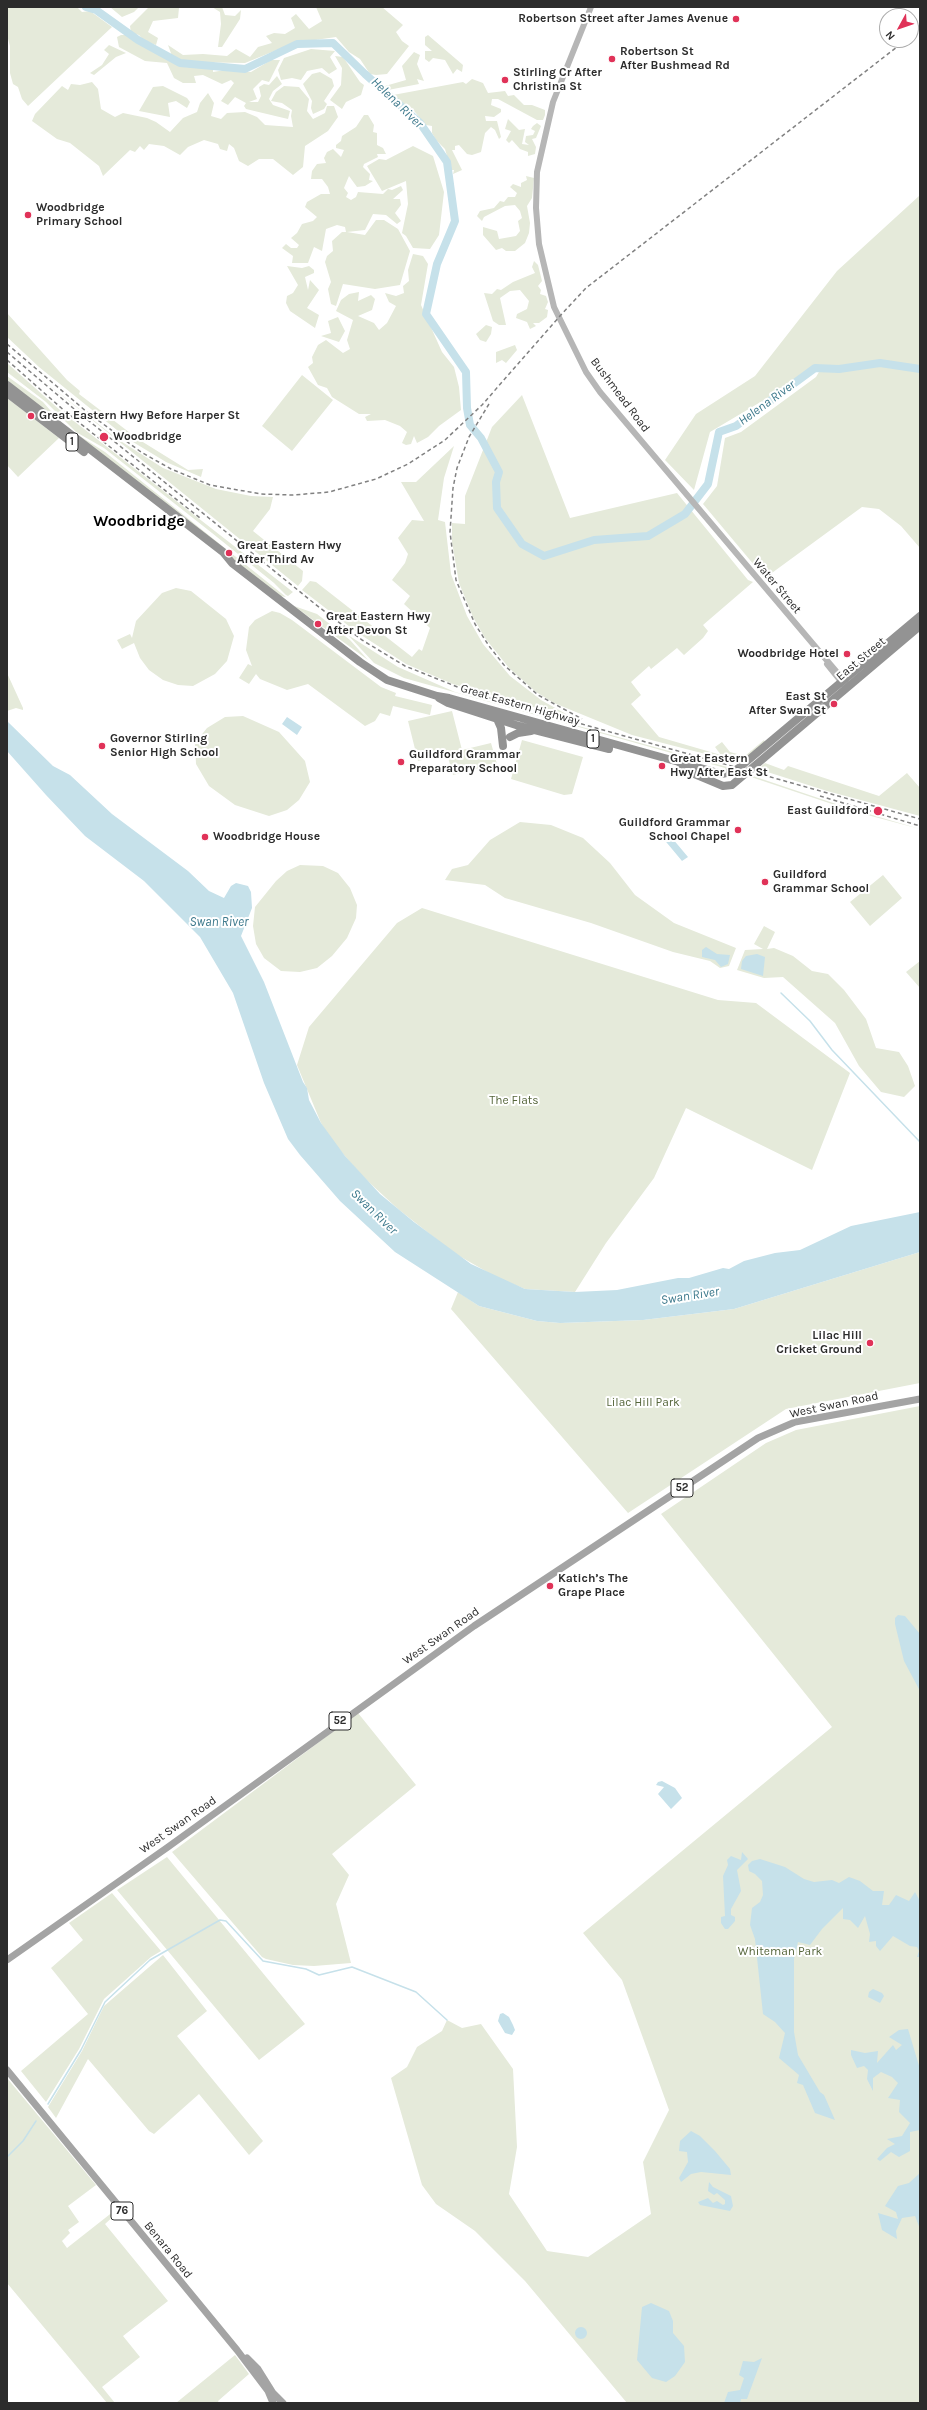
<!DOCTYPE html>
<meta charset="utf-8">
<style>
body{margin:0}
#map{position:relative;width:927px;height:2410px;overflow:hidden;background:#fff;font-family:Karla,sans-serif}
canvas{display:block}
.frame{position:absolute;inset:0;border:8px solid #2c2c2c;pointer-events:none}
.north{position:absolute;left:879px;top:8px;width:40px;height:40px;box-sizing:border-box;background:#fff;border:1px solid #ababab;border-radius:50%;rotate:230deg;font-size:11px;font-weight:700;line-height:16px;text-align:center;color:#2c2c2c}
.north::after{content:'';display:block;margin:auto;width:14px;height:18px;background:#e03258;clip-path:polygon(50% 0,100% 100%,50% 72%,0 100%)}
</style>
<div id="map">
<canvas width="927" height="2410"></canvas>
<div class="frame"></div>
<div class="north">N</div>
</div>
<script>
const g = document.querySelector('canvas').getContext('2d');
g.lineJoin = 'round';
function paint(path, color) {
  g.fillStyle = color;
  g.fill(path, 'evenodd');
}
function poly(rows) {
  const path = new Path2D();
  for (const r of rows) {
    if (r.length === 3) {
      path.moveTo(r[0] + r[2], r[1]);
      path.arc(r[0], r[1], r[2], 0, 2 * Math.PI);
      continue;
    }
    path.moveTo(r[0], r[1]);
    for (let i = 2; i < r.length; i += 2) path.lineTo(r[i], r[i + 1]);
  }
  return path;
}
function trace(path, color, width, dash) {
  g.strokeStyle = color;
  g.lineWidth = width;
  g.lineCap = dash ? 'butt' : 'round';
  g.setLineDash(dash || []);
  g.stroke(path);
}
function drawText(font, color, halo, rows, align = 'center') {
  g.font = font + ' Karla,sans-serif';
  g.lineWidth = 4;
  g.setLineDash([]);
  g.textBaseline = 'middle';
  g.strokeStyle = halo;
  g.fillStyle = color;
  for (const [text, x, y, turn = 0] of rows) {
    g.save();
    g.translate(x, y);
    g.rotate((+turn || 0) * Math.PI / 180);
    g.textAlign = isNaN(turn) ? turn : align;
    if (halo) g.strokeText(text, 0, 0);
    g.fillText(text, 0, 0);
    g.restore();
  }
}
const green = poly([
 [7,7,77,7,82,12,90,11,112,27,28,106,22,99,18,87,13,84,10,73,10,46,7,35],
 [110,7,127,8,139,7,134,12,122,17],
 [149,7,179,8,178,18,153,21,148,32,158,38,156,45,144,41,139,35,131,33,130,26],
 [212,7,222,7,225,15,235,16,241,10,240,19,222,47,218,47,221,24,220,12],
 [316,7,382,7,403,25,396,32,402,41,409,46,387,74,376,75,370,74,360,59,349,52,336,37,294,43,245,63,185,62,172,56,168,45,183,55,203,54,227,56,236,49,250,57,258,47,272,43,266,36,274,33,285,34,295,28,291,18,296,14,309,29,322,21],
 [121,35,128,35,185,67,213,68,213,72,225,70,251,72,271,60,280,60,269,82,262,80,253,89,257,99,249,102,258,102,261,96,259,87,264,84,269,85,277,76,282,84,273,91,269,99,273,105,290,111,288,119,246,109,244,106,246,103,235,97,228,105,221,101,234,83,231,80,222,84,203,75,194,76,196,83,183,83,174,78,167,63,145,61,119,47,117,37],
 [428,35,463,65,462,72,457,69,453,74,445,60,433,58,429,62,425,59,425,51,432,51,425,45,425,37],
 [109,45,126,53,116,57,94,75,90,73,102,65,109,54,104,50],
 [311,49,335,51,330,57,337,69,329,74,322,68,307,71,301,80,292,78,281,80,278,70,284,58],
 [414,52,420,55,417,64,424,81,417,79,419,84,388,90,385,86,406,80,402,66],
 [335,56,343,57,360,82,364,85,361,95,346,102,342,109,330,100,341,85,342,68],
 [320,72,332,79,334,86,324,101,327,104,324,109,313,114,311,108,312,101,303,84,312,74],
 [472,79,483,83,488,93,505,91,508,96,514,95,524,105,532,105,545,110,545,115,543,120,537,120,498,99,492,99,491,105,501,109,501,112,494,117,485,116,486,121,497,121,501,137,499,139,495,130,491,127,485,133,481,152,472,155,467,154,459,145,455,146,455,150,452,150,462,170,453,174,454,170,451,170,445,149,436,140,432,133,432,126,426,125,409,105,403,104,393,95,463,82,466,84],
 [92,82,98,89,101,109,115,117,123,113,147,118,156,122,170,132,183,118,197,112,200,103,208,93,214,103,211,116,221,119,227,113,245,112,257,117,265,125,293,127,291,116,292,110,282,103,271,101,276,92,284,86,299,87,309,99,307,111,313,119,325,113,327,106,334,106,338,117,328,131,305,146,303,167,293,175,273,159,259,159,248,166,239,161,234,148,229,144,227,151,220,149,218,144,204,140,188,147,180,155,164,146,149,144,144,150,140,146,135,152,130,150,103,176,99,166,70,143,57,139,32,121,35,114,62,86,68,90,71,84,80,85],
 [163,86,187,98,190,102,187,108,176,101,168,103,170,117,139,111,153,87],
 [364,115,368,115,374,125,373,132,377,133,377,145,383,148,386,154,377,154,378,157,364,164,363,167,370,174,369,180,373,181,365,186,357,187,349,176,344,188,348,193,346,197,351,200,356,197,358,192,383,194,388,189,392,190,401,186,403,190,393,199,400,199,401,205,395,213,401,221,397,224,386,215,373,214,365,230,347,232,365,235,376,220,384,220,398,229,410,251,400,285,375,289,343,284,336,306,331,304,328,289,331,282,325,262,327,256,333,251,332,241,342,232,346,232,345,227,337,225,326,229,322,251,314,247,308,263,292,263,293,256,282,248,286,244,291,248,297,248,299,245,291,238,297,233,302,224,313,221,317,217,305,207,307,202,321,194,330,194,328,187,322,179,311,179,312,171,317,164,326,163,324,158,327,152,333,149,341,157,344,150,336,148,336,145,341,141,342,136,356,127],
 [508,119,519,130,525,129,522,144,529,145,525,142,526,136,533,135,535,131,531,129,533,126,537,123,541,126,536,138,532,139,536,147,535,154,528,156,528,152,520,149,512,140,509,143,506,140,511,131,505,129],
 [413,146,433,156,444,192,439,235,430,249,413,248,406,236,402,233,408,204,406,181,382,191,367,166,379,159,386,160],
 [526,176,534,178,532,198,527,206,530,223,529,233,525,243,515,251,506,251,502,248,496,250,483,235,483,227,497,231,499,239,516,236,520,231,518,221,522,218,520,211,515,205,505,206,484,217,482,221,477,216,480,211,494,208,500,201,504,202,508,197,515,197,517,193,510,187,513,184,521,187,521,183,527,180],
 [919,196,920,548,901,526,879,509,862,507,765,578,703,504,717,486,725,438,741,432,816,377,823,365,710,432,694,490,665,460,696,414,755,376,837,271],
 [413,254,423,256,428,264,421,305,442,352,454,367,459,387,461,410,439,426,428,437,417,443,414,436,411,444,406,445,402,443,407,432,400,426,385,420,367,421,365,417,371,414,359,414,332,397,327,388,318,385,308,367,313,363,312,357,318,345,326,340,343,353,350,349,347,340,353,320,336,311,341,300,349,294,359,292,358,301,371,295,375,299,372,310,358,316,374,323,379,330,387,323,396,306,389,302,385,293,396,296,404,293,403,286,409,281,408,270],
 [534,261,538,265,542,281,538,286,541,290,540,294,546,296,548,302,545,309,548,310,547,317,539,323,533,323,536,326,530,329,527,322,516,318,517,314,527,309,529,301,520,290,510,291,500,298,506,325,499,325,493,321,484,293,492,294,497,289,501,290,513,282,535,273,532,267],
 [287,266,302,268,309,266,314,270,314,273,305,277,308,290,310,280,319,290,307,308,319,315,315,328,290,311,286,303,287,296,293,293,298,285],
 [7,313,67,380,80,391,79,394,138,439,188,470,203,469,201,477,166,462,128,439,39,367,7,337],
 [338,317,345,331,339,342,321,336,331,333,328,321],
 [486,325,492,327,491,334,486,342,480,340,476,334],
 [515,345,517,350,506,363,502,360,496,363,496,352],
 [7,363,61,411,293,592,288,596,286,595,274,583,212,533,104,448,76,432,46,402,7,372],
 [302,375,333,400,292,451,262,426],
 [7,376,43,402,64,426,105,452,286,597,280,596,267,586,7,382],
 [39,377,116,438,163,468,216,489,251,496,273,497,270,509,253,531,303,571,302,581,298,586],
 [522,395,570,518,677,493,748,580,753,582,703,625,708,631,703,638,684,655,677,648,651,669,649,666,631,682,641,695,631,704,659,737,721,755,715,747,722,742,730,752,745,756,764,740,765,742,740,763,632,735,554,703,536,692,509,668,485,638,473,617,459,583,452,542,452,523,465,524,465,496,492,427],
 [7,398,59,438,18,477,7,465],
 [454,446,444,478,438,520,445,522,451,574,467,616,483,644,510,676,541,700,575,719,453,684,406,664,358,633,302,590,310,581,316,582,412,657,419,649,422,651,430,628,404,604,410,596,392,580,405,563,408,554,398,538,412,520,424,521,401,482,416,482],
 [176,588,191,591,226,619,234,636,227,661,215,674,193,686,178,685,163,680,149,670,140,658,134,643,122,649,117,640,130,634,132,638,136,621,162,593],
 [294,606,317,614,350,640,368,660],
 [272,611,280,613,292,620,381,687,396,693,395,696,432,705,430,715,393,706,390,716,380,713,375,721,365,726,308,684,287,690,260,679,256,674,249,684,239,678,248,664,252,666,246,650,249,627,255,620],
 [348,635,398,667,455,692,731,768,724,770,725,768,404,678,374,663],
 [7,673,23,708,23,710,16,708,7,711],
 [452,711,462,750,491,743,497,764,453,775,447,754,418,761,408,721],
 [243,716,279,732,305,761,310,782,299,800,287,810,269,816,235,805,209,786,196,764,195,743,207,728,225,717],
 [522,740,583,757,572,794,564,795,511,779],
 [765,763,784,770,788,766,879,796,907,773,920,788,920,816,827,791,758,769],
 [750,775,845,807,920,829,856,812,751,777],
 [520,822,551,825,583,838,610,863,635,895,674,923,736,948,729,966,720,968,710,961,673,952,591,923,505,898,485,885,445,880,452,869,468,865,490,840],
 [300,865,323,866,338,873,350,888,357,905,356,918,347,938,332,956,317,968,300,972,281,971,264,958,256,944,253,926,255,907,276,881,287,871],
 [883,875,902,898,870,926,850,902],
 [422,908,718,1000,756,1003,850,1073,812,1170,686,1108,654,1178,606,1243,575,1292,525,1289,496,1277,454,1253,398,1209,360,1174,329,1137,321,1123,297,1065,309,1027,397,923],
 [764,926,775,932,767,949,774,948,793,956,812,971,828,974,844,990,866,1019,876,1048,899,1052,908,1066,915,1086,904,1097,881,1092,859,1066,835,1023,783,977,764,978,737,970,745,950,763,949,754,944],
 [920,961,920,988,906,972],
 [920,1252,920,1383,786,1409,628,1513,451,1309,458,1292,479,1306,537,1321,560,1323,643,1320,734,1309],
 [920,1406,920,2403,627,2403,525,2281,475,2231,436,2204,422,2185,391,2078,407,2067,417,2047,442,2031,447,2020,462,2028,481,2024,513,2069,517,2147,509,2194,547,2251,588,2257,651,2214,643,2162,669,2110,622,1980,583,1933,832,1727,661,1514,766,1443,796,1430],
 [358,1713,416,1785,332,1854,349,1875,336,1904,351,1963,314,1966,293,1965,266,1959,262,1957,172,1852],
 [167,1857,305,2024,259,2060,117,1890],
 [112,1893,161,1951,151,1957,104,1999,79,2049,46,2102,21,2071,88,2014,51,1968,83,1940,69,1923],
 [163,1955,207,2011,177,2036,263,2141,249,2155,199,2094,154,2134,149,2131,88,2059,56,2118,48,2107,82,2051,104,2006],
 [7,2078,96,2185,68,2206,79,2222,68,2230,70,2233,62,2241,67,2248,114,2211,116,2214,105,2224,168,2301,123,2336,140,2357,102,2387,115,2403,107,2403,7,2283],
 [235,2355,249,2374,218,2401,219,2403,176,2403]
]);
const water = poly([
 [287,717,302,727,297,735,282,724],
 [7,721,53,766,70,775,112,814,188,871,209,891,224,898,231,886,236,883,248,886,251,892,252,908,241,936,264,982,303,1082,307,1088,309,1100,321,1123,345,1156,380,1194,414,1222,471,1264,525,1289,575,1292,617,1290,678,1278,689,1278,723,1268,729,1269,744,1261,775,1253,800,1250,851,1226,920,1212,920,1252,734,1309,643,1320,560,1323,537,1321,479,1306,395,1252,340,1201,300,1155,288,1139,264,1083,233,993,200,937,144,881,85,836,46,795,7,751],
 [667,832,688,857,682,861,662,837],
 [706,947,717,954,730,955,728,964,721,967,715,960,702,957,702,950],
 [757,954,765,957,763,976,741,969,742,961,746,956],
 [898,1615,905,1616,920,1634,920,1691,904,1661,895,1624,895,1618],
 [662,1781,675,1788,682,1798,671,1809,658,1794,664,1787,656,1785,658,1782],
 [742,1852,748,1859,737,1870,741,1891,731,1909,731,1915,735,1917,735,1921,728,1929,725,1929,721,1923,721,1917,725,1916,723,1876,728,1865,727,1860,731,1856,741,1860],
 [760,1859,785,1867,804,1879,814,1882,832,1880,839,1883,849,1877,860,1881,873,1891,884,1891,882,1905,889,1905,896,1895,909,1901,915,1892,920,1901,920,1957,917,1957,919,1951,917,1947,910,1946,893,1936,880,1951,876,1946,876,1941,869,1942,870,1934,865,1916,858,1928,850,1920,843,1919,843,1908,822,1929,810,1945,798,1942,794,1959,794,2032,798,2055,820,2092,824,2095,835,2120,815,2113,803,2085,797,2083,799,2075,779,2058,785,2033,775,2022,763,2014,755,1939,750,1925,752,1908,760,1902,763,1895,762,1881,755,1874,749,1871,748,1865,752,1861],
 [873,1989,882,1993,884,1996,880,2003,868,1997,869,1992],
 [503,2013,509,2017,513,2025,515,2030,512,2035,505,2033,498,2021,500,2014],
 [908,2029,920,2069,920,2130,910,2132,910,2151,899,2157,891,2152,880,2161,877,2159,887,2148,895,2144,887,2139,902,2136,910,2123,899,2112,900,2100,888,2098,898,2083,892,2077,881,2072,873,2078,873,2091,867,2079,868,2070,864,2066,857,2068,851,2055,851,2050,865,2053,878,2051,877,2063,893,2045,896,2050,902,2045,889,2037,899,2030],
 [691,2131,700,2136,715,2151,730,2169,731,2175,701,2172,691,2174,681,2182,679,2178,688,2162,687,2152,679,2151,680,2141],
 [920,2173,920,2229,915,2216,902,2218,896,2231,897,2239,882,2230,878,2213,898,2219,896,2212,885,2206,898,2186,909,2183],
 [709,2182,713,2187,731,2196,733,2206,730,2211,700,2205,698,2202,708,2198,713,2203,717,2201,723,2205,725,2204,725,2200,717,2193,714,2195,708,2191],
 [651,2303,669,2311,673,2321,673,2333,684,2346,685,2362,675,2376,666,2382,652,2378,637,2360,642,2307],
 [581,2333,6],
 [762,2358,747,2399,741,2399,740,2403,724,2403,728,2392,740,2390,744,2378,739,2375,743,2361,754,2362]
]);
const stream = poly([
 [781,993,810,1021,832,1050,920,1142],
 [48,2104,81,2050,105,2002,150,1960,220,1920,226,1921,263,1961,306,1969,319,1975,352,1967,416,1992,447,2020],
 [7,2157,23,2141,36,2121]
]);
const river = poly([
 [86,7,96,10,138,40,180,63,245,69,297,44,333,43,365,74,420,123,447,162,455,221,437,264,426,314,466,372,467,408,470,425,481,438,499,472,496,482,497,508,522,544,544,556,594,540,648,536,685,514,708,484,719,432,736,426,815,368,839,369,880,363,920,369]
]);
const secondary = poly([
 [591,7,553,102,537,172,536,208,539,244,554,307,586,372,600,392,846,683],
 [827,664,844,685]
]);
const primary = poly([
 [7,1960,168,1847,474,1626,758,1438,795,1422,920,1399],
 [7,2070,237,2350,268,2391,273,2403],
 [247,2358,258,2369,273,2393,283,2403]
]);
const highway = poly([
 [7,385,223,552,232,563,360,662,387,680,437,696,449,698,722,774,734,771,740,767,920,616],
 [7,393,84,452],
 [439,698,448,703,519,726,609,749],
 [497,719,501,728,503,746],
 [510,737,518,733,531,731],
 [680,768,723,786,732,785,920,626]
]);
const rail = poly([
 [911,32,920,25],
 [7,344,87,412,141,452,171,469,210,485,261,494,293,495,329,492,376,479,408,464,445,440,482,405,559,317,586,288,906,40],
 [7,352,73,408,315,604,362,640,405,666,475,694,920,819],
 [7,360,67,413,200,518],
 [489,404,469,437,457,468,453,488,450,532,456,580,475,624,489,646,504,665,538,695,582,719],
 [820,796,920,826]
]);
const markers = [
 [736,19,4,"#e03258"],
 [612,59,4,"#e03258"],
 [505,80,4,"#e03258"],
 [28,215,4,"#e03258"],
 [31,416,4,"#e03258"],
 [104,437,5,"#e03258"],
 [229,553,4,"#e03258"],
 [318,624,4,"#e03258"],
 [847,654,4,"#e03258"],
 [834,704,4,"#e03258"],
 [102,746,4,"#e03258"],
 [401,762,4,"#e03258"],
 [662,766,4,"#e03258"],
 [878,811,5,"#e03258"],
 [738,830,4,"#e03258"],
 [205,837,4,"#e03258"],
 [765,882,4,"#e03258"],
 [870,1343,4,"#e03258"],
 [550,1586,4,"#e03258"]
];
const shields = [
 [72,442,12],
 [593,739,12],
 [682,1488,22],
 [340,1721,22],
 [122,2211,22]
];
const shieldNames = [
 ["1",72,442],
 ["1",593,739],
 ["52",682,1488],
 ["52",340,1721],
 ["76",122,2211]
];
const poiNames = [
 ["Robertson Street after James Avenue",728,19,"right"],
 ["Robertson St",620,52],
 ["After Bushmead Rd",620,66],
 ["Stirling Cr After",513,73],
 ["Christina St",513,87],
 ["Woodbridge",36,208],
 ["Primary School",36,222],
 ["Great Eastern Hwy Before Harper St",39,416],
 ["Woodbridge",113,437],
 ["Great Eastern Hwy",237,546],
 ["After Third Av",237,560],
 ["Great Eastern Hwy",326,617],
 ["After Devon St",326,631],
 ["Woodbridge Hotel",839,654,"right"],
 ["East St",826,697,"right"],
 ["After Swan St",826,711,"right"],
 ["Governor Stirling",110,739],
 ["Senior High School",110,753],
 ["Guildford Grammar",409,755],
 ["Preparatory School",409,769],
 ["Great Eastern",670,759],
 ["Hwy After East St",670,773],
 ["East Guildford",869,811,"right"],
 ["Guildford Grammar",730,823,"right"],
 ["School Chapel",730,837,"right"],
 ["Woodbridge House",213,837],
 ["Guildford",773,875],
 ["Grammar School",773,889],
 ["Lilac Hill",862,1336,"right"],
 ["Cricket Ground",862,1350,"right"],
 ["Katich’s The",558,1579],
 ["Grape Place",558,1593]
];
const streetNames = [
 ["Bushmead Road",620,395,53],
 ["Water Street",777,586,50],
 ["East Street",861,659,-40],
 ["Great Eastern Highway",520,705,16],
 ["West Swan Road",834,1405,-12],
 ["West Swan Road",441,1636,-35],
 ["West Swan Road",178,1825,-35],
 ["Benara Road",168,2250,51]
];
const parkNames = [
 ["The Flats",514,1101],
 ["Lilac Hill Park",643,1403],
 ["Whiteman Park",780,1952]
];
const waterNames = [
 ["Helena River",397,103,44],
 ["Helena River",767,403,-36],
 ["Swan River",219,922],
 ["Swan River",374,1212,44],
 ["Swan River",690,1296,-9]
];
const districtNames = [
 ["Woodbridge",139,521]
];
paint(green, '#e5eada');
paint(water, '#c6e1ea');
trace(stream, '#c6e1ea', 1.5);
trace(river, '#c6e1ea', 8);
trace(secondary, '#b6b6b6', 6);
trace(primary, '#a4a4a4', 7);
trace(highway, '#939393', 8);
trace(rail, '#818181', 1.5, [4, 3]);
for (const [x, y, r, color] of markers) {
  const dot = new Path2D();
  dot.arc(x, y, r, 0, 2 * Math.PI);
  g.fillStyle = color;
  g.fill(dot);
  trace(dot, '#fff', 1.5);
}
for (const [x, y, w] of shields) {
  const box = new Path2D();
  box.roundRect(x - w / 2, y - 9, w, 18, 3);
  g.fillStyle = '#fff';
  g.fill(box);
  trace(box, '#2c2c2c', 1);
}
drawText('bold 11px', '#2c2c2c', null, shieldNames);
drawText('bold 12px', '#2c2c2c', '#fff', poiNames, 'left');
drawText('12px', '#2c2c2c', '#fff', streetNames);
drawText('12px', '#56663b', '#fff', parkNames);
drawText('italic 13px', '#3d798c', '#fff', waterNames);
drawText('bold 16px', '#000', '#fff', districtNames);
</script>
